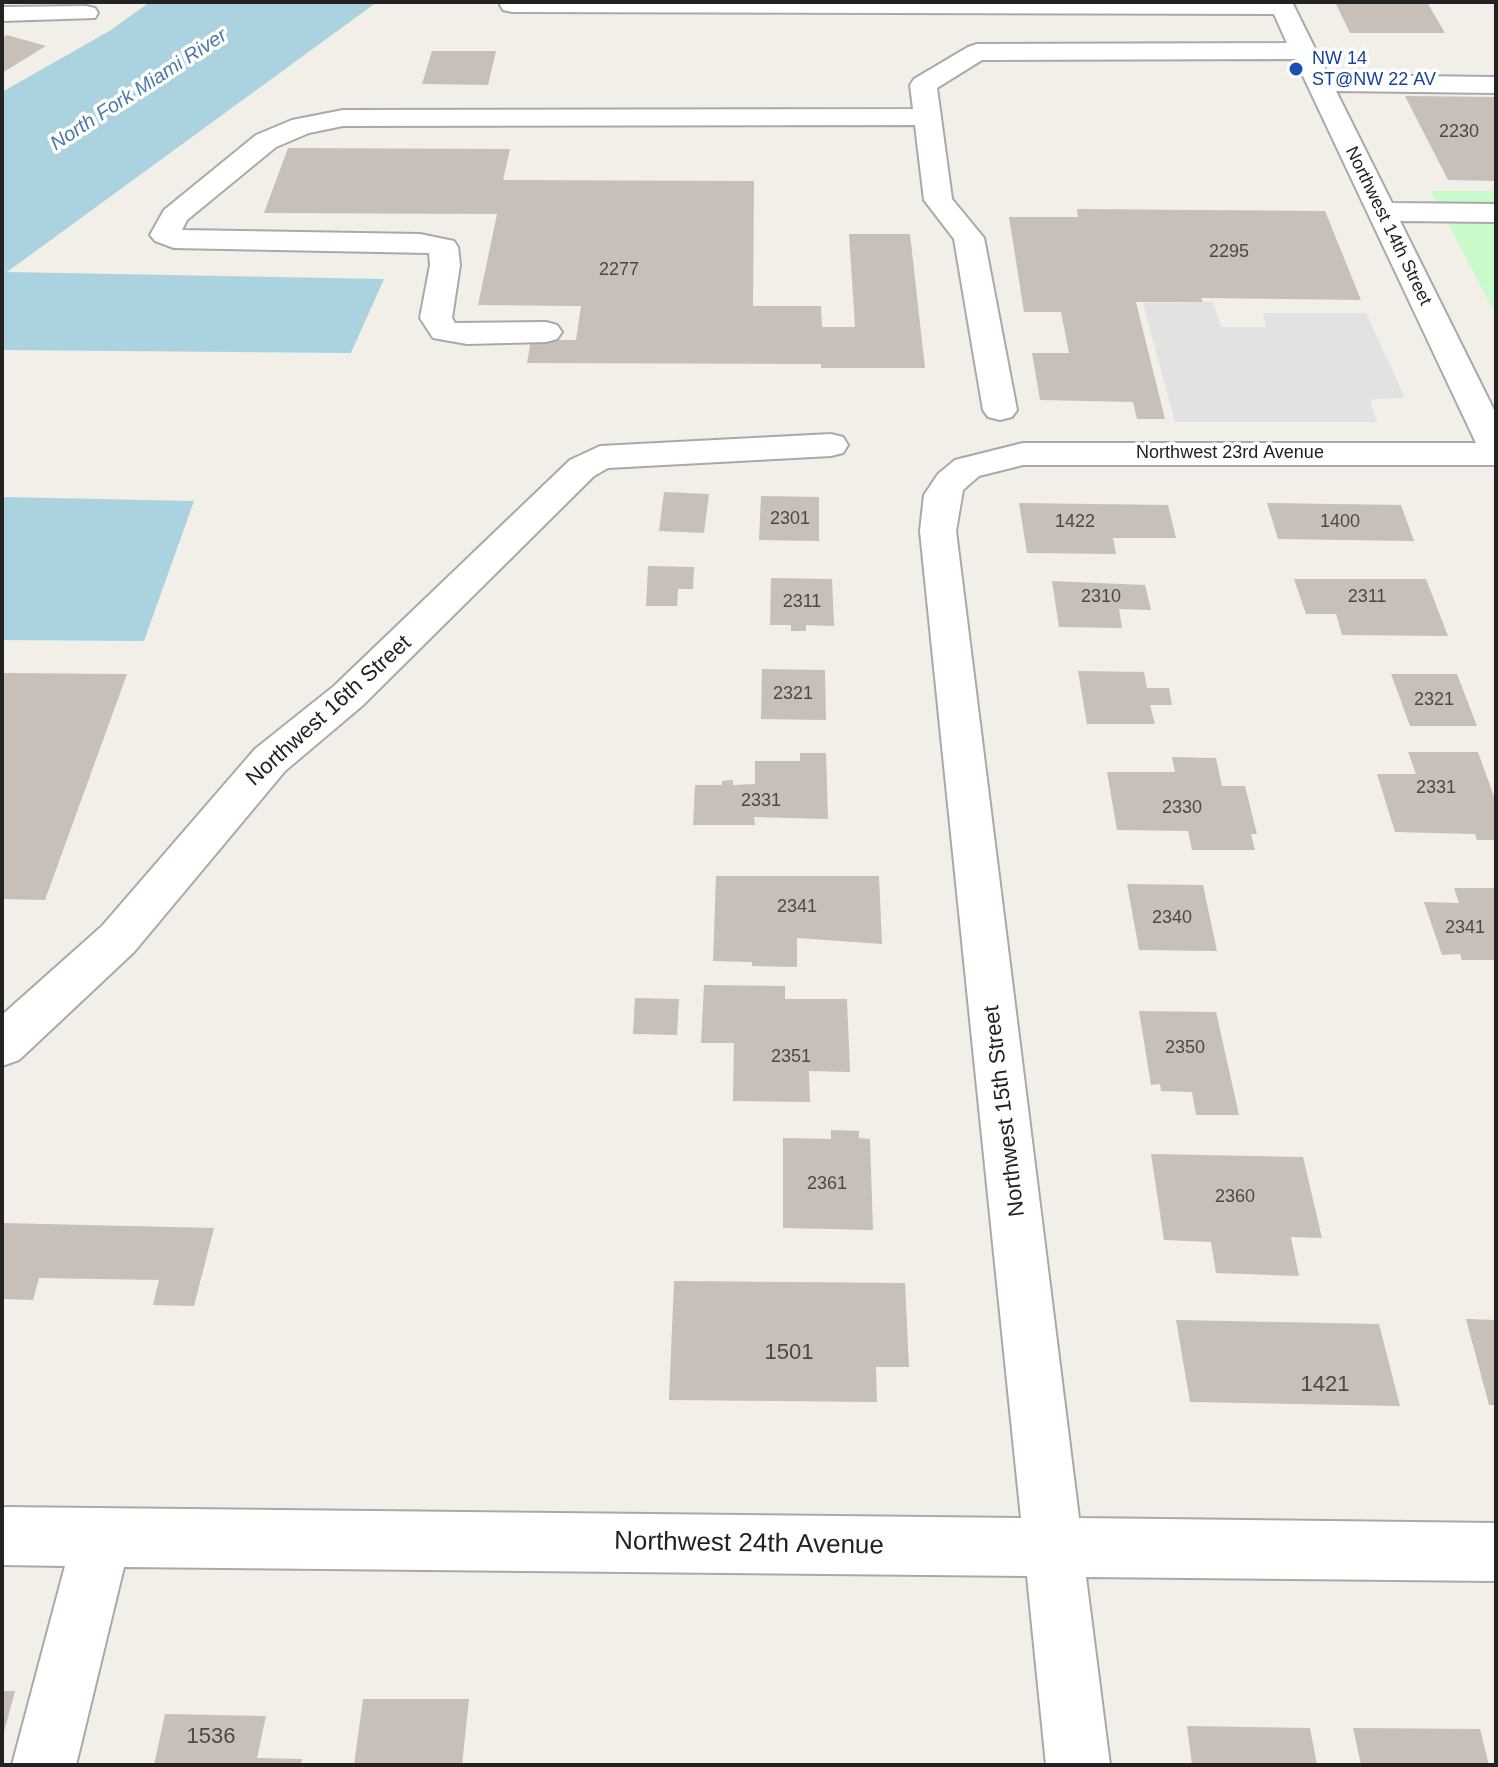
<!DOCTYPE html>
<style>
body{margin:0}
#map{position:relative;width:1498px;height:1767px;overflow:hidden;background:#f2efe9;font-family:Arial,sans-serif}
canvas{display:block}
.frame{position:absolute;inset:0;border:4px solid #222;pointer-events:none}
</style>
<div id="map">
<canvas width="1498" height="1767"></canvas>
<div class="frame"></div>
</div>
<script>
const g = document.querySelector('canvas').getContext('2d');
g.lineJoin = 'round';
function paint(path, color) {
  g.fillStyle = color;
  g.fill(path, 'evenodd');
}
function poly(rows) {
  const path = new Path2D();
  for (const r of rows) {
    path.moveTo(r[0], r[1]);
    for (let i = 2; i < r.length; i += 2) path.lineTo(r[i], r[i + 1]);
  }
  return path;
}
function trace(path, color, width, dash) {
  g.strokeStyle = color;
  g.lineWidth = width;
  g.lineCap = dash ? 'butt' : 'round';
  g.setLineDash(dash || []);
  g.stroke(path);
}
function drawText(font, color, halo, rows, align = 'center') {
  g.font = font + ' Arial,sans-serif';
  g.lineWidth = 7;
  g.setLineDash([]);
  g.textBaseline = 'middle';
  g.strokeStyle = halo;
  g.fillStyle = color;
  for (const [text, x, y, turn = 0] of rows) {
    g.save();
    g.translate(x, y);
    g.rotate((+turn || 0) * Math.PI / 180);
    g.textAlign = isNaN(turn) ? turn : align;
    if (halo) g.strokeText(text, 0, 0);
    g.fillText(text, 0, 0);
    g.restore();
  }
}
const park = poly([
 [1431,191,1496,191,1496,315]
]);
const parking = poly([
 [1213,302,1221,327,1266,327,1263,313,1366,313,1405,398,1373,399,1371,404,1377,422,1175,422,1143,303]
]);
const water = poly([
 [150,2,377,2,7,272,384,279,351,353,2,350,2,92,111,30],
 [2,497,194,501,144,641,2,640]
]);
const building = poly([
 [1335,2,1427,2,1445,33,1350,33],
 [7,35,46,46,2,73,2,38],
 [432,51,496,51,488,85,422,84],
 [1405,96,1496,97,1496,181,1448,180],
 [288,148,510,149,503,180,754,181,753,306,821,306,822,327,855,327,849,234,910,234,925,368,821,368,821,364,527,363,531,340,576,340,581,306,478,305,497,214,264,213],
 [1077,209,1325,211,1361,300,1201,298,1203,302,1136,302,1165,419,1137,419,1133,402,1040,400,1032,353,1069,353,1061,312,1024,312,1009,217,1078,217],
 [664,492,709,494,704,533,659,531],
 [761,496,819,497,819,541,759,540],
 [1019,503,1168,505,1176,538,1113,538,1116,554,1027,553],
 [1267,503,1401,505,1414,541,1278,539],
 [648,566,694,567,693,589,678,589,677,606,646,606],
 [771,578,832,579,834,626,806,625,806,631,791,631,791,625,770,625],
 [1294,579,1426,579,1448,636,1342,635,1336,614,1306,614],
 [1052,581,1145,585,1151,610,1119,609,1122,628,1059,627],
 [762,669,825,670,826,720,761,719],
 [1078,671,1144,672,1147,688,1169,688,1172,705,1150,705,1155,724,1087,724],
 [2,673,127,674,45,900,2,899],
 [1391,674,1457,674,1477,726,1410,726],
 [1408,752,1478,752,1496,802,1496,840,1477,840,1475,834,1395,832,1377,774,1416,774],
 [800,753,826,753,828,819,754,817,755,825,693,825,695,785,722,785,722,781,733,780,733,785,755,784,755,761,800,761],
 [1172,757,1216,758,1222,786,1245,786,1257,834,1251,834,1255,850,1192,850,1188,831,1117,830,1107,772,1175,772],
 [716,876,879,876,882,944,797,938,797,967,752,966,752,962,713,961],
 [1127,884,1203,885,1217,951,1139,950],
 [1454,888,1496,888,1496,960,1462,960,1460,954,1442,955,1424,902,1459,903],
 [704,985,785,986,785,999,847,999,850,1072,809,1071,810,1102,733,1101,734,1043,701,1043],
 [635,998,679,999,677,1035,633,1034],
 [1139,1011,1216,1012,1239,1115,1196,1115,1192,1092,1161,1091,1160,1084,1151,1085],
 [831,1130,859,1131,859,1138,870,1139,873,1230,783,1228,783,1138,831,1139],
 [1151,1154,1303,1157,1322,1238,1291,1237,1299,1276,1216,1273,1211,1242,1164,1240],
 [2,1223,214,1228,194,1306,153,1305,159,1280,39,1278,33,1300,2,1299],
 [674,1281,905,1283,909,1367,876,1367,877,1402,669,1400],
 [1466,1319,1496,1320,1496,1405,1489,1405],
 [1176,1320,1379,1324,1400,1406,1190,1402],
 [2,1691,15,1691,3,1736,2,1736],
 [363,1699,469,1699,462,1765,354,1765],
 [165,1714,266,1716,257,1758,302,1759,301,1765,154,1765],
 [1187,1726,1310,1728,1317,1765,1192,1765],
 [1353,1728,1480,1729,1489,1765,1361,1765]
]);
const minor = poly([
 [502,2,1292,2,1328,75,1496,77,1496,93,1336,91,1392,203,1496,204,1496,222,1400,221,1496,414,1496,465,1023,465,979,476,963,490,956,531,1079,1518,1496,1523,1496,1581,1086,1577,1110,1765,1046,1765,1027,1576,124,1567,76,1765,12,1765,65,1566,2,1565,2,1507,1021,1518,920,531,924,495,938,474,955,460,1023,443,1476,443,1295,59,982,60,937,88,952,199,984,238,1017,410,1012,417,1000,420,988,417,983,410,954,239,924,200,915,125,343,126,309,133,276,147,187,220,182,230,420,234,454,241,458,247,460,265,452,318,455,323,546,322,557,325,562,332,557,339,546,342,467,344,433,338,420,318,430,265,429,253,174,248,155,241,150,235,164,210,256,135,292,120,343,110,913,109,910,85,914,79,968,47,977,44,1287,43,1274,14,512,12,503,10,500,5,502,2],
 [86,6,95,8,98,13,95,18,2,21,2,7,86,6],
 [831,434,843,437,848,445,843,453,831,456,608,468,594,476,362,706,285,771,134,952,19,1060,2,1066,2,1015,102,926,255,749,334,686,570,460,600,446,831,434]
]);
const markers = [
 [1296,69,8,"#1a4fb4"]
];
const farTransitnames = [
 ["NW 14",1312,59],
 ["ST@NW 22 AV",1312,80]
];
const numberNames = [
 ["2230",1459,132],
 ["2295",1229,252],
 ["2277",619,270],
 ["2301",790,519],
 ["1422",1075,522],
 ["1400",1340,522],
 ["2310",1101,597],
 ["2311",1367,597],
 ["2311",802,602],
 ["2321",793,694],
 ["2321",1434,700],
 ["2331",1436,788],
 ["2331",761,801],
 ["2330",1182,808],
 ["2341",797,907],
 ["2340",1172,918],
 ["2341",1465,928],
 ["2350",1185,1048],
 ["2351",791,1057],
 ["2361",827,1184],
 ["2360",1235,1197]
];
const farStreetnames = [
 ["Northwest 14th Street",1388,226,64],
 ["Northwest 23rd Avenue",1230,453]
];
const farWaternames = [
 ["North Fork Miami River",139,90,-33]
];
const streetNames = [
 ["Northwest 16th Street",329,711,-42],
 ["Northwest 15th Street",1005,1111,-97]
];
const nearNumbernames = [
 ["1501",789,1353],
 ["1421",1325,1385],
 ["1536",211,1737]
];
const nearStreetnames = [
 ["Northwest 24th Avenue",749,1544,1]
];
paint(park, '#c8facc');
paint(parking, '#e2e2e2');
paint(water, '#aad3df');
paint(building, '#c7bfb8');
trace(minor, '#a9a9a9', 4);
paint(minor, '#fff');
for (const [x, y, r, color] of markers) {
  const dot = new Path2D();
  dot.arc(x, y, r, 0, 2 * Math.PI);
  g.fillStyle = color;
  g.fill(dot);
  trace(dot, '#fff', 3);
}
drawText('18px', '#164399', '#fff', farTransitnames, 'left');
drawText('18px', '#4b4948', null, numberNames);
drawText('18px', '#222', '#fff', farStreetnames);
drawText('italic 20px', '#4a7aab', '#fff', farWaternames);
drawText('22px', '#222', '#fff', streetNames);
drawText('22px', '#4b4948', null, nearNumbernames);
drawText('26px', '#222', '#fff', nearStreetnames);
</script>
